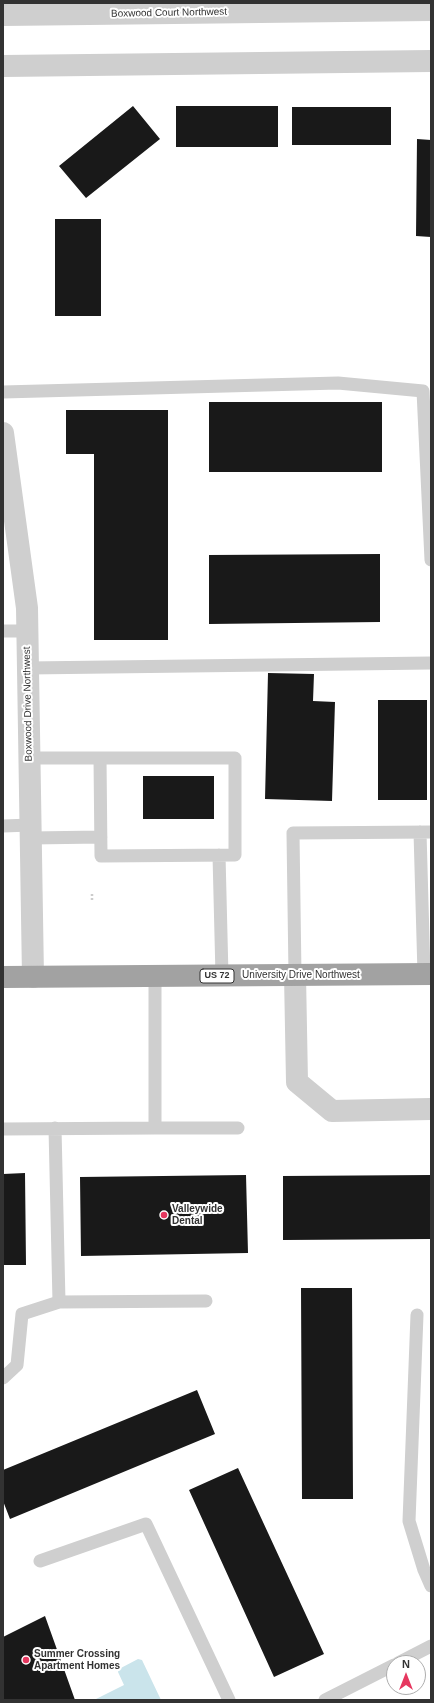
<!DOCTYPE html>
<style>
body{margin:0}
#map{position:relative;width:434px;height:1703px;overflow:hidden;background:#fff;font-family:Helvetica,sans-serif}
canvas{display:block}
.frame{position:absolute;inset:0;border:4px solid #323232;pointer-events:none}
.north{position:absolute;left:386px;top:1655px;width:40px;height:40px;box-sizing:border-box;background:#fff;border:1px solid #adadad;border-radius:50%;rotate:0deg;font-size:11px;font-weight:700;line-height:16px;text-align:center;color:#323232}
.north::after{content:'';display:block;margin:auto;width:14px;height:18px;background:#e6375f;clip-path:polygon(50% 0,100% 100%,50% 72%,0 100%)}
</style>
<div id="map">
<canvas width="434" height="1703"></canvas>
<div class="frame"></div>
<div class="north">N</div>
</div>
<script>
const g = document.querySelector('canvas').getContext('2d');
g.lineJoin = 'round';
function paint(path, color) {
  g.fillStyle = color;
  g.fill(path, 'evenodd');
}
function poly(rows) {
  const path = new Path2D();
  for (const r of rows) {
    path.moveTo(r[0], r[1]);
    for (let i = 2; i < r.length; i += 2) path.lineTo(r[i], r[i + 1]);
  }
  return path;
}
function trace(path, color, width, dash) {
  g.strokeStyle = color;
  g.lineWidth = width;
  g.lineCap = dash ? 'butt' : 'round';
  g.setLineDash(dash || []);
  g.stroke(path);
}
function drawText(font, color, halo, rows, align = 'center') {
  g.font = font + ' Helvetica,sans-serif';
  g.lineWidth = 4;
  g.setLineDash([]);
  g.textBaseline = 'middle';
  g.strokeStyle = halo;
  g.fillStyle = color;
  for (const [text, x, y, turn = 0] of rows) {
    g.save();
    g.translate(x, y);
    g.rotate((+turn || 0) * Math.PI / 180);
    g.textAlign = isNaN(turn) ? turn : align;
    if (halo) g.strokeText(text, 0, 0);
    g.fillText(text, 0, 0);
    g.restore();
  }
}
const water = poly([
 [138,1659,142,1660,161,1700,94,1700,124,1685,118,1672,119,1669]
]);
const building = poly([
 [133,106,160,139,86,198,59,166],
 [176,106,278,106,278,147,176,147],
 [292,107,391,107,391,145,292,145],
 [417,139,431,140,431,237,416,236],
 [55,219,101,219,101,316,55,316],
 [209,402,382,402,382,472,209,472],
 [66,410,168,410,168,640,94,640,94,454,66,454],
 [380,554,380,622,209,624,209,555],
 [268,673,314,674,313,701,335,702,332,801,265,799],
 [378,700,427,700,427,800,378,800],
 [143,776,214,776,214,819,143,819],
 [25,1173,26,1265,3,1265,3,1174],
 [246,1175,248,1253,81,1256,80,1177],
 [431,1175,431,1239,283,1240,283,1176],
 [301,1288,352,1288,353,1499,302,1499],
 [197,1390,215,1434,10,1519,3,1501,3,1470],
 [238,1468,324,1654,274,1677,189,1490],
 [45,1616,75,1700,3,1700,3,1637]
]);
const path = poly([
 [92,894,92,900]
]);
const service = poly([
 [3,392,338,383,423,391,431,560],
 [3,631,27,631],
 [28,668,431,663],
 [29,758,100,758],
 [100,758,235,758,235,855,101,856,100,758],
 [3,826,31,825],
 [420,832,424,974],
 [31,838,101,837],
 [219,855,222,976],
 [295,975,293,833,431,832],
 [55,1128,59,1302,206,1301],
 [155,1128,238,1128],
 [3,1129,155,1128,155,976],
 [417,1315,409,1521,424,1570,431,1586],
 [3,1378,17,1365,22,1314,59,1302],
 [40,1561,146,1524,229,1700],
 [398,1663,431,1646],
 [325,1700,394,1665]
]);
const minor = poly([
 [3,15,431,10],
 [3,66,431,61],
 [3,433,27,608,33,977],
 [295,975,297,1082,332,1111,431,1109]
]);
const trunk = poly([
 [3,977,431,974]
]);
const markers = [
 [164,1215,4,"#e6375f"],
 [26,1660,4,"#e6375f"]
];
const shields = [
 [217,976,34]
];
const shieldNames = [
 ["US 72",217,976]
];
const streetNames = [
 ["Boxwood Court Northwest",169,13,-1],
 ["Boxwood Drive Northwest",28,704,-91],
 ["University Drive Northwest",301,975]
];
const poiNames = [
 ["Valleywide",172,1209],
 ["Dental",172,1221],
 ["Summer Crossing",34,1654],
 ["Apartment Homes",34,1666]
];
paint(water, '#cae4eb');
paint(building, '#191919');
trace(path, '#ccc', 2.5, [2, 2]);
trace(service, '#cfcfcf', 13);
trace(minor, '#cfcfcf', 22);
trace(trunk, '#a2a2a2', 22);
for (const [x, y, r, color] of markers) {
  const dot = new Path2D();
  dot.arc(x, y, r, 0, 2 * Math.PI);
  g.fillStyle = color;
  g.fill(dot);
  trace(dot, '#fff', 1.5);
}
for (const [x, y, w] of shields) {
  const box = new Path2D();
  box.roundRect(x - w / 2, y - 7, w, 14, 3);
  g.fillStyle = '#fff';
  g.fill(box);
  trace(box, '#323232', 1);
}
drawText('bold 9px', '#323232', null, shieldNames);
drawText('10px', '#323232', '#fff', streetNames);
drawText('bold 10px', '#323232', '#fff', poiNames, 'left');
</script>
